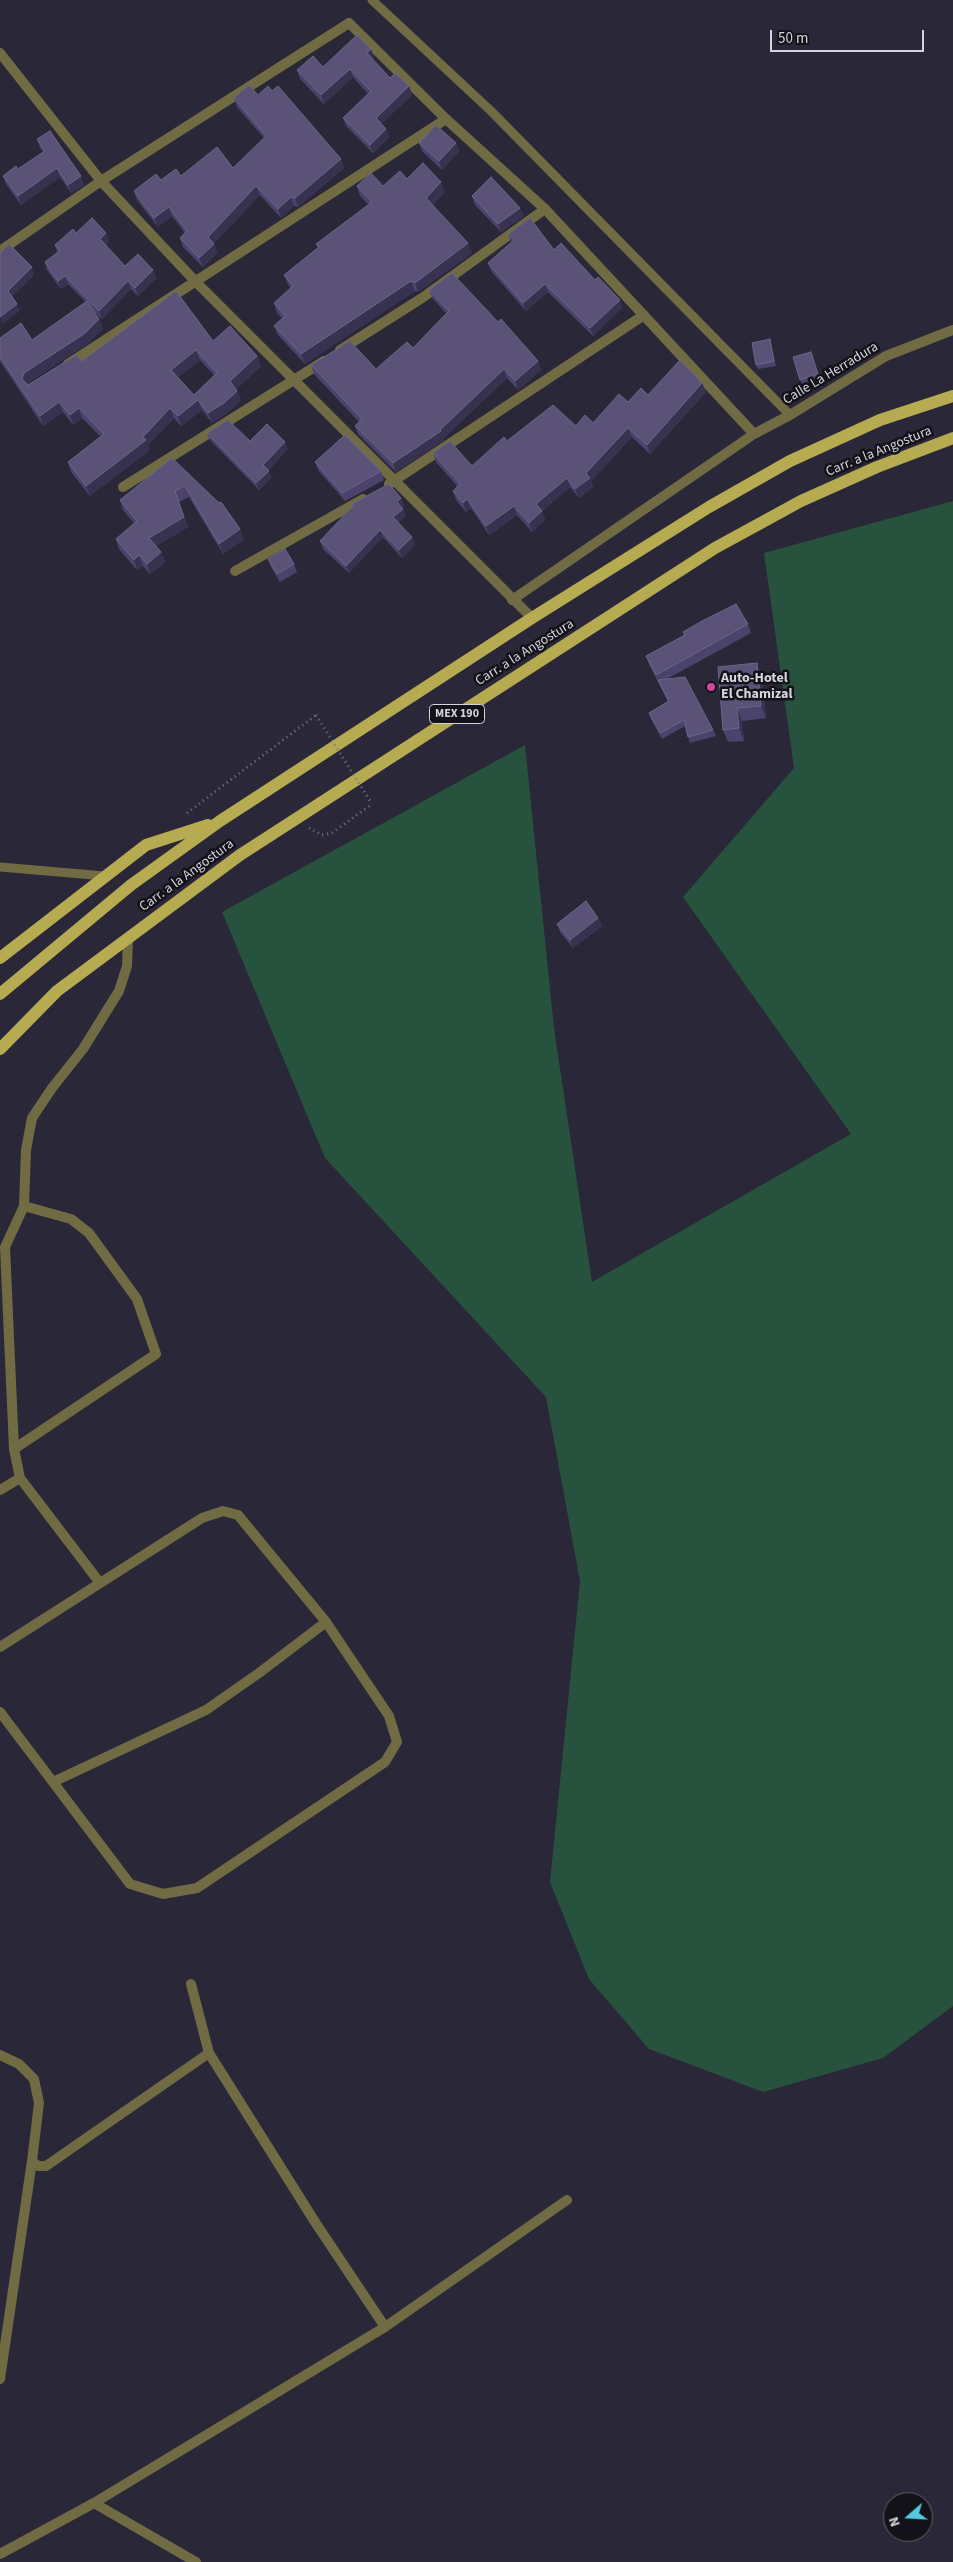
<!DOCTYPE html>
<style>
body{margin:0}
#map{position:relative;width:953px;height:2562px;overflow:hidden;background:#2a2838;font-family:"Source Sans 3",sans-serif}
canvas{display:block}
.north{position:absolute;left:883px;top:2492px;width:50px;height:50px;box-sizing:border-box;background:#131219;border:1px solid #615f68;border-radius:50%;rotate:251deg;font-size:14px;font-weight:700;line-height:20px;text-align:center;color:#d5d3de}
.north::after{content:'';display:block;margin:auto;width:18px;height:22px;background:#55cae0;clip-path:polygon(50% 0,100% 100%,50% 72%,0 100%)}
.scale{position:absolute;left:770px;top:30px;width:154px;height:22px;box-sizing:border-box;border:2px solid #d5d3de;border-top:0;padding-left:6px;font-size:15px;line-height:18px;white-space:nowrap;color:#d5d3de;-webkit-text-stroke:4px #131219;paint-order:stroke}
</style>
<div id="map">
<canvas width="953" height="2562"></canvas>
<div class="north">N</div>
<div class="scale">50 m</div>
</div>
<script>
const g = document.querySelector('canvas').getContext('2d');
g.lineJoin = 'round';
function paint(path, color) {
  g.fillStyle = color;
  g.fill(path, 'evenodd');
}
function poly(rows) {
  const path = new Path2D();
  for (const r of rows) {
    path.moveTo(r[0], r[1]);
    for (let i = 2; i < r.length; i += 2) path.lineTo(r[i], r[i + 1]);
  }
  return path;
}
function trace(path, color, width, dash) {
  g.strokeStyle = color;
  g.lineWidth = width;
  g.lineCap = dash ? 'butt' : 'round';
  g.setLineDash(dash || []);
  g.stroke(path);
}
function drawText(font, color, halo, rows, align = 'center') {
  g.font = font + ' "Source Sans 3",sans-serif';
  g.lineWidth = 5;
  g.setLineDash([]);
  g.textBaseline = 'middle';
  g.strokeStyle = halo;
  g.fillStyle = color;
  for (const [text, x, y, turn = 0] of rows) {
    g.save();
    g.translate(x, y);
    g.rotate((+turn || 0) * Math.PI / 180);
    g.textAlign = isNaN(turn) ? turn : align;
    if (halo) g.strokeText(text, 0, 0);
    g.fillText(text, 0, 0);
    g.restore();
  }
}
const green = poly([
 [953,501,953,2006,883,2058,763,2092,649,2049,589,1979,550,1882,580,1581,546,1397,325,1158,222,912,525,745,554,1028,592,1282,851,1134,683,897,794,768,764,553]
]);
const path = poly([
 [187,813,316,715],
 [309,828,322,835,332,833,372,804]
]);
const lane = poly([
 [372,0,491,111,790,415],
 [0,867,105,876]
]);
const street = poly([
 [0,53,101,181,195,281,532,618],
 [0,251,101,181,349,23,446,119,545,209,754,434],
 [340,350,422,298,545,209],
 [68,364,446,119],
 [389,484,644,315],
 [123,487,324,361],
 [235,571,363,499],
 [512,600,754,434,790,415,886,356,953,330],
 [14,1449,156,1354,137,1299,89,1233,71,1219,24,1206],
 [0,1490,20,1478],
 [100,1583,20,1478,14,1449,5,1247,24,1206,26,1150,32,1118,52,1088,83,1049,119,991,127,966,128,938],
 [0,1647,202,1518,223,1511,238,1515,326,1622,389,1716,397,1742,385,1762,197,1888,163,1894,130,1884,0,1712],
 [53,1782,206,1710,259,1673,326,1622],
 [191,1984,209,2053,315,2222,385,2327],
 [0,2055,19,2064,34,2079,39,2103,32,2161,38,2166,46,2166,209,2053],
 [0,2379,32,2161],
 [94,2503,196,2562],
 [0,2554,94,2503,385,2327,567,2200]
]);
const primary = poly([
 [0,958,146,845,208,825],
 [0,994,131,885,220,821,532,618,709,507,790,461,880,420,953,396],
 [0,1049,57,991,240,855,715,548,801,501,877,467,953,438]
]);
const pathBridge = poly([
 [316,715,372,804]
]);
const wall = poly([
 [374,57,372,59,390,78,409,86,412,95,381,124,386,129,389,137,373,153,346,126,343,118,368,94,353,77,324,104,300,79,297,70,323,67],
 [272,91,341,159,344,168,298,207,294,206,281,218,260,195,214,243,217,253,203,267,183,247,180,238,185,233,172,216,158,227,137,200,134,191,161,180,181,176,233,168,264,138,237,107,234,98,258,95],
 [37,139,84,185,71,193,60,177,21,205,6,184,3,176,18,169,43,152,40,148],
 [419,143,456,143,459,151,442,170,422,151],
 [407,179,445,192,432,205,472,253,418,292,415,291,305,364,278,335,274,326,282,318,277,313,274,303,291,288,288,285,284,275,318,248,316,244,369,205,360,196,357,186,383,186],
 [472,196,524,216,501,232,475,205],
 [76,233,106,233,109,241,106,245,125,266,153,270,156,278,138,296,131,289,102,319,92,309,99,319,103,329,87,344,28,383,27,384,28,385,82,361,213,341,257,356,261,366,236,389,241,400,227,413,212,423,202,410,181,426,174,418,148,445,150,450,90,496,71,472,68,462,101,437,82,418,73,425,63,412,43,426,0,361,0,338,32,340,86,302,68,284,61,289,47,270,45,262,57,252,55,245],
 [200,360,214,375,194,395,178,377],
 [508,234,554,250,620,300,622,308,593,336,548,292,526,311,491,271,488,263,511,242],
 [429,290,498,322,538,361,541,370,518,390,507,378,444,438,444,440,396,472,358,434,355,426,359,422,314,374,311,365,376,369,413,348,446,313,433,299],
 [771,344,776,366,758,369,756,365],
 [811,352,819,378,802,384,793,357],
 [702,383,706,392,650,454,632,437,591,481,593,487,579,498,570,487,542,511,545,520,532,532,517,515,489,535,471,508,466,512,456,500,453,491,458,487,436,462,433,453,472,466,507,441,576,426,593,423,628,402,648,395],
 [207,433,250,441,288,449,268,470,271,478,259,490,210,440],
 [172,458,244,539,223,554,189,497,179,502,188,527,156,546,161,552,165,562,150,574,143,566,137,570,119,549,116,539,134,523,123,510,120,500],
 [315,462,381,471,384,480,345,501,318,470],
 [401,498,404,506,402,508,406,516,398,523,412,537,415,545,402,558,383,537,349,573,323,549,320,541,353,506,352,504],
 [268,559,294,564,297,572,280,582,271,567],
 [748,624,751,633,667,679,713,730,716,736,690,743,685,726,662,739,651,719,649,713,668,702,649,664,646,656,684,636,683,632],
 [718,667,762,675,766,718,742,721,744,741,728,742,723,730],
 [598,918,602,926,573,948,560,932,557,924]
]);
const shadedWall = poly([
 [371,49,374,57,370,61,367,53],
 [350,69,353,77,324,104,321,95],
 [409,86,412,95,379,126,376,118],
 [386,129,389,137,373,153,370,145],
 [456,143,459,151,442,170,439,161],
 [341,159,344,168,298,207,295,198],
 [57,168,60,177,21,205,18,196],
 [81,176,84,185,71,193,68,185],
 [441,182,445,192,429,207,426,198],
 [256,186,260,195,211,246,208,237],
 [291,197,294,206,281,218,278,209],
 [169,207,172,216,158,227,154,218],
 [520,208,524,216,501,232,498,224],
 [106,233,109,241,103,247,100,239],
 [468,243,472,253,418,292,415,283],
 [214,244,217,253,203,267,199,258],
 [32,267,34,275,10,299,8,291],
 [153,270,156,278,138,296,135,288],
 [65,276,68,284,61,289,58,281],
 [128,281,131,289,102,319,99,311],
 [411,281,415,291,305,364,301,354],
 [545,284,548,292,526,311,523,303],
 [620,300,622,308,593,336,590,328],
 [17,304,20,311,2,324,0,317],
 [99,319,103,329,87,344,28,383,25,389,22,379,24,373],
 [196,350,200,360,175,380,171,370],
 [257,356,261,366,233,391,230,381],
 [538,361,541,370,518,390,515,381],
 [504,369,507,378,444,438,444,440,396,472,393,463,440,430],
 [702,383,706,392,650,454,647,445],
 [237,391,241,400,227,413,212,423,208,413],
 [198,400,202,410,181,426,178,416],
 [59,402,63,412,43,426,40,416],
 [79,408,82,418,73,425,70,415],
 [170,408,174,418,148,445,150,450,90,496,86,486,143,437],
 [628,428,632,437,591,481,593,487,579,498,575,489,586,473],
 [285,442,288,449,265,472,263,465],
 [269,471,271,478,259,490,256,483],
 [567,478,570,487,539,513,536,504],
 [401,498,404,506,400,509,397,502],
 [467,499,471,508,466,512,463,503],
 [514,506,517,515,489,535,486,526],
 [403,509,406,516,396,525,393,517],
 [542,511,545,520,532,532,529,523],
 [184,517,188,527,153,548,149,538],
 [240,529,244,539,223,554,219,544],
 [380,530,383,537,349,573,346,566],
 [412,537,415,545,402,558,399,550],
 [161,552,165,562,150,574,147,564],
 [139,555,143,566,137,570,134,560],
 [757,663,762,675,766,718,761,706],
 [737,708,742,721,744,741,739,728],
 [598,918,602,926,573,948,570,940]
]);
const building = poly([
 [357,35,371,49,367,53,390,78,395,73,409,86,376,118,386,129,370,145,343,118,371,91,350,69,321,95,297,70,313,56,323,67,357,35],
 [249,85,258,95,268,86,272,91,278,86,341,159,295,198,291,197,278,209,256,186,208,237,214,244,199,258,180,238,187,231,169,207,154,218,134,191,156,174,161,180,176,169,181,176,217,147,233,168,266,136,234,98,249,85],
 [436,125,456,143,439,161,419,143,436,125],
 [50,131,81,176,68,185,57,168,18,196,3,176,16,166,18,169,45,151,37,139,50,131],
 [423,163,441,182,426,198,468,243,415,283,411,281,301,354,274,326,285,316,274,303,293,286,284,275,319,247,316,244,372,202,357,186,371,173,383,186,400,171,407,179,423,163],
 [491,177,520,208,498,224,472,196,491,177],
 [92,218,106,233,100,239,125,266,138,254,153,270,135,288,128,281,99,311,65,276,58,281,45,262,60,251,55,245,73,229,76,233,92,218],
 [530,218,554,250,561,243,595,280,598,277,620,300,590,328,545,284,523,303,488,263,514,240,508,234,530,218],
 [9,244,32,267,8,291,17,304,0,317,0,253,9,244],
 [452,273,498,322,501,319,538,361,515,381,504,369,440,430,441,431,393,463,355,426,362,419,311,365,350,341,376,369,407,342,413,348,449,311,429,290,452,273],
 [176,291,213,341,230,326,257,356,230,381,237,391,224,403,208,413,198,400,178,416,170,408,143,437,146,440,86,486,68,462,104,434,79,408,70,415,59,402,40,416,0,357,0,338,21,323,32,340,87,301,99,319,84,334,24,373,22,379,28,385,76,355,82,361,176,291],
 [196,350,217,373,194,395,171,370,196,350],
 [770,339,774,361,756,365,752,343,770,339],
 [811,352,818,374,800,380,793,357,811,352],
 [680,360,702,383,647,445,628,428,586,473,590,478,575,489,567,478,536,504,542,511,529,523,514,506,486,526,467,499,463,503,453,491,460,484,433,453,450,441,472,466,504,437,507,441,553,405,576,426,585,415,593,423,619,394,628,402,641,388,648,395,680,360],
 [228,420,250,441,267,424,285,442,263,465,269,471,256,483,207,433,228,420],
 [345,435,381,471,342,493,315,462,345,435],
 [172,458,219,503,221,502,240,529,219,544,185,486,175,491,184,517,149,538,161,552,147,564,139,555,134,560,116,539,137,521,120,500,172,458],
 [389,484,401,498,397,502,403,509,393,517,412,537,399,550,380,530,346,566,320,541,353,506,352,504,389,484],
 [285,549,294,564,277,574,268,559,285,549],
 [736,604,748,624,656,675,646,656,685,635,683,632,702,621,736,604],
 [757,663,761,706,737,708,739,728,723,730,718,667,757,663],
 [685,677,713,730,688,737,684,720,660,733,649,713,669,701,658,680,685,677],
 [586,901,598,918,570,940,557,924,586,901]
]);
const markers = [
 [711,687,5,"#d1479c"]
];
const shields = [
 [457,714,55]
];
const shieldNames = [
 ["MEX 190",457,714]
];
const streetNames = [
 ["Calle La Herradura",831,374,-31],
 ["Carr. a la Angostura",879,452,-22],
 ["Carr. a la Angostura",525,653,-32],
 ["Carr. a la Angostura",187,876,-36]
];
const poiNames = [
 ["Auto-Hotel",721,679],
 ["El Chamizal",721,695]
];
paint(green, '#27523d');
trace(path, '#757381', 3, [1, 4]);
trace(lane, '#706b42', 9);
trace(street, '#706b42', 10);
trace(primary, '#b7ab52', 12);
trace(pathBridge, '#757381', 3, [1, 4]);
paint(wall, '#4b436b');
paint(shadedWall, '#383251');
paint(building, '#5a5277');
trace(building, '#6d6687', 1);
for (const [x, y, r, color] of markers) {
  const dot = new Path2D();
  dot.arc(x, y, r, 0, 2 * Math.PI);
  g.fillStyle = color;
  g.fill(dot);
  trace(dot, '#131219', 2);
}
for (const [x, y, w] of shields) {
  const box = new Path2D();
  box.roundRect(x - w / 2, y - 9.5, w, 19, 4);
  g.fillStyle = '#131219';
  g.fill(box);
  trace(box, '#d5d3de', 1);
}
drawText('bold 12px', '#d5d3de', null, shieldNames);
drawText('14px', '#d5d3de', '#131219', streetNames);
drawText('bold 14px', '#d5d3de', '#131219', poiNames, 'left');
</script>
